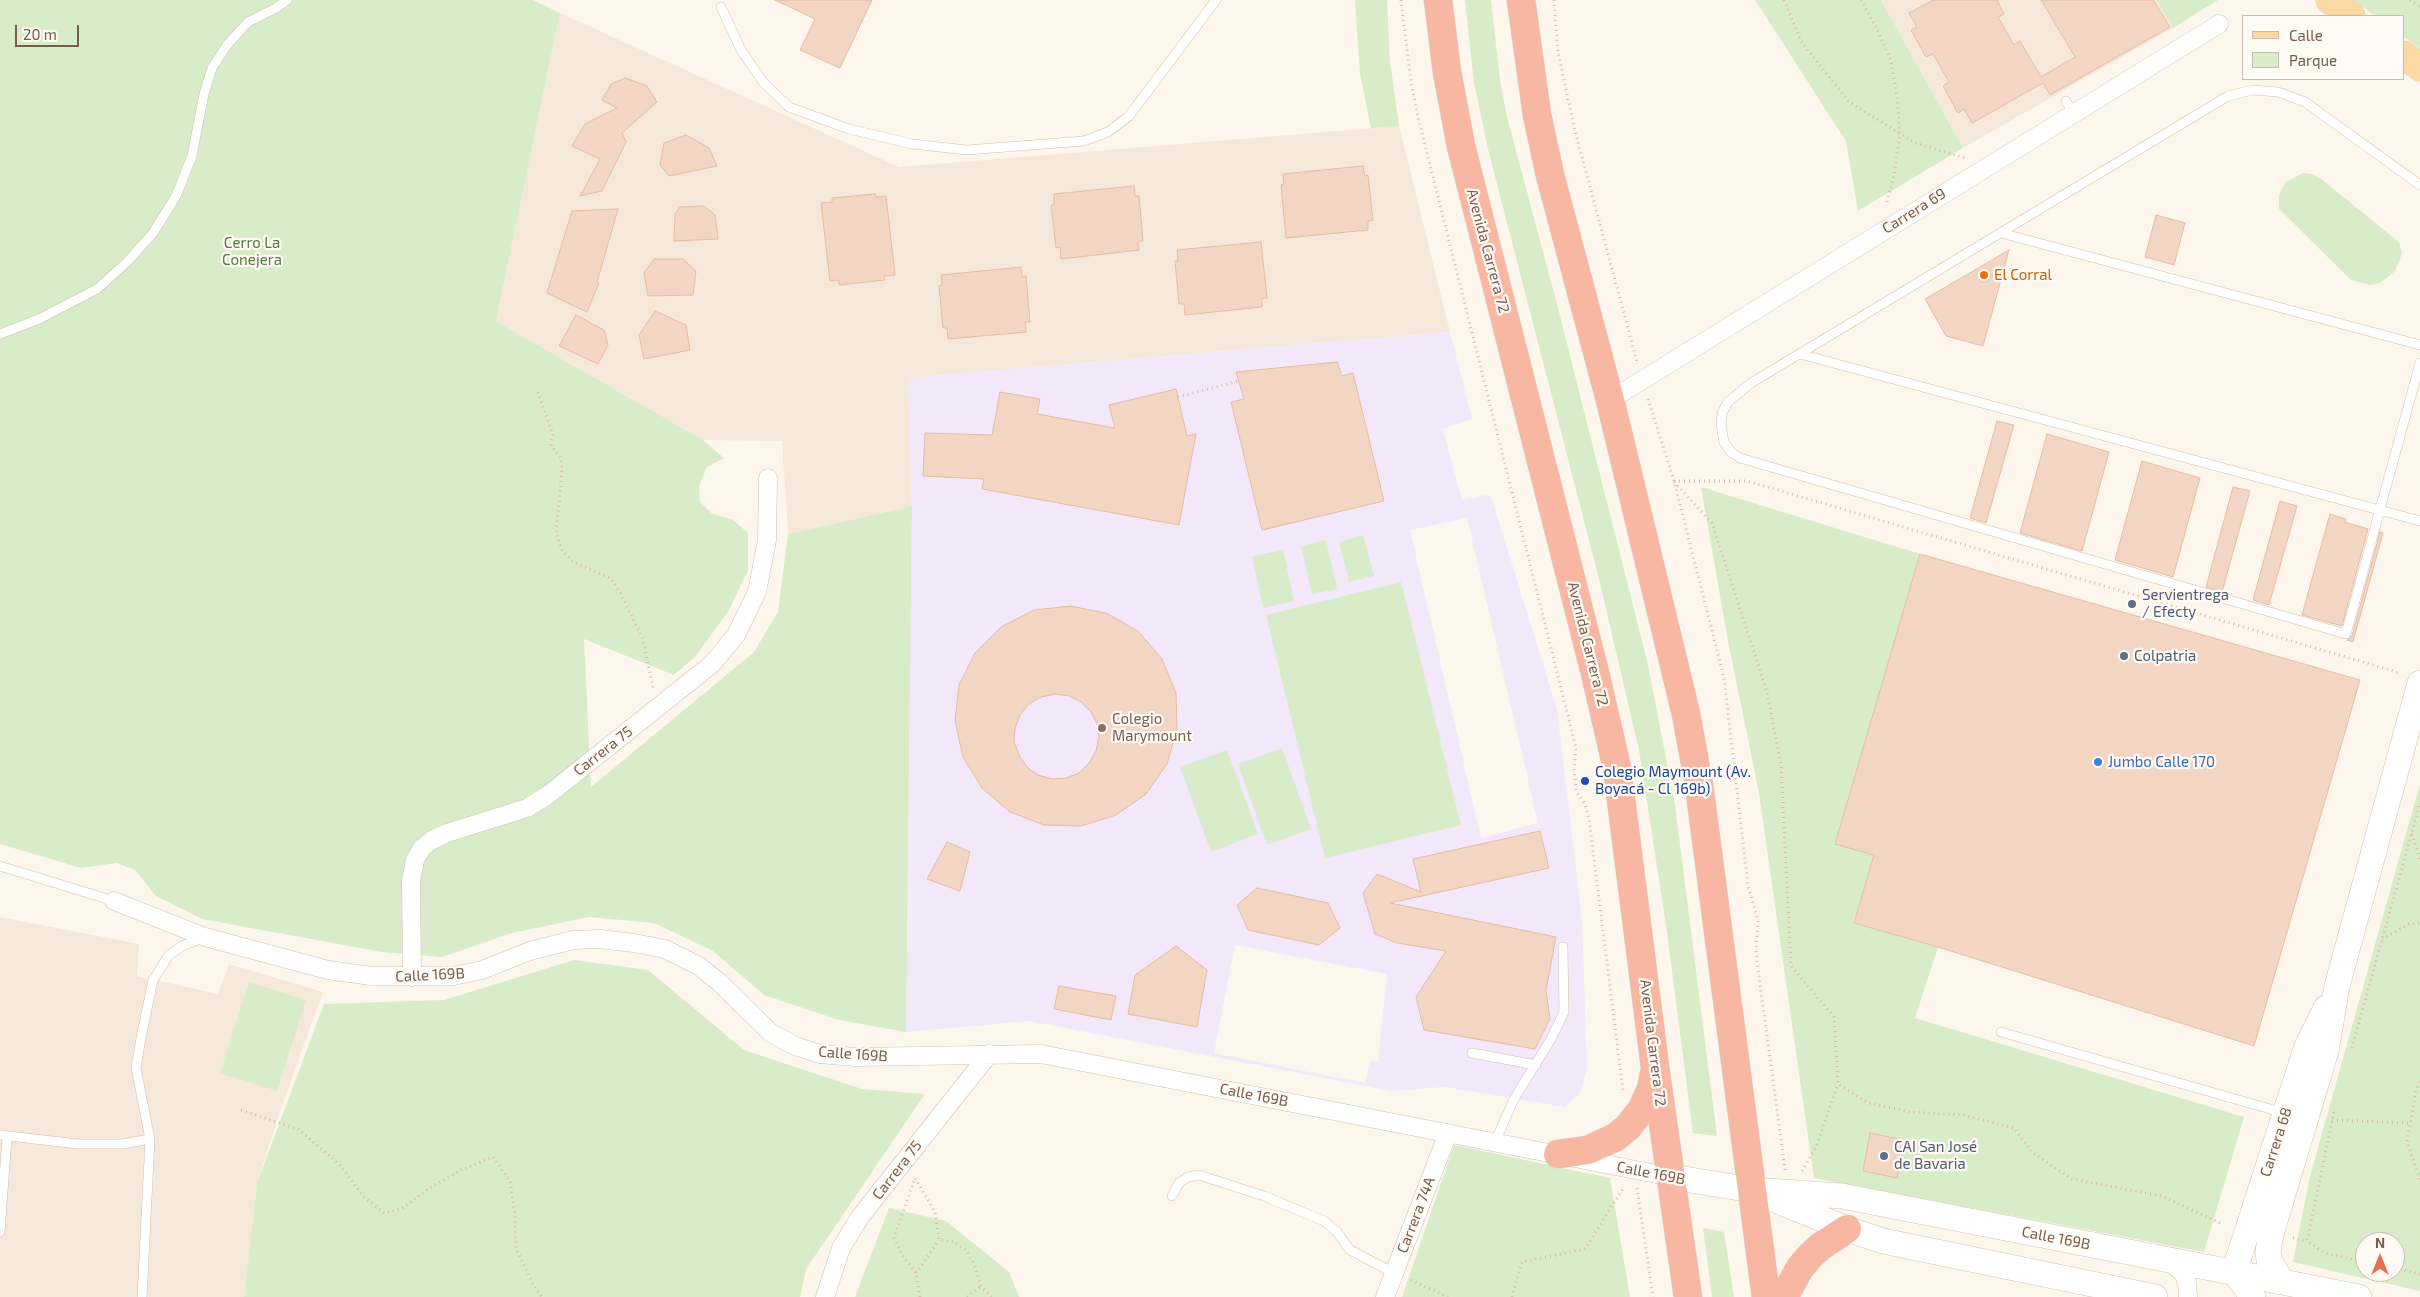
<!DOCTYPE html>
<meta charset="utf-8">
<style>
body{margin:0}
#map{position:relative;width:2420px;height:1297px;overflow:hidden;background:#fdf6ec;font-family:"Exo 2",sans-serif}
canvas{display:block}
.legend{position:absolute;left:2242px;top:15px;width:162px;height:65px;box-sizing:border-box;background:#fffaf3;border:1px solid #cabbb1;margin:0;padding:6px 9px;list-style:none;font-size:15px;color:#7a5c4d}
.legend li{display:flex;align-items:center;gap:10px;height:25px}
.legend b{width:25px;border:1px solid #cabbb1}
.north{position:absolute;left:2355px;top:1232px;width:50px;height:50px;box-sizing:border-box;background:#fffaf3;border:1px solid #cabbb1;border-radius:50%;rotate:0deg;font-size:14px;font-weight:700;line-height:20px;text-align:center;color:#7a5c4d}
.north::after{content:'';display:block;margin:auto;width:18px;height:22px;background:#e76f51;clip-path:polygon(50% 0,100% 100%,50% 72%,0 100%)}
.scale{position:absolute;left:15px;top:25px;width:64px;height:22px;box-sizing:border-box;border:2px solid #7a5c4d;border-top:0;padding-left:6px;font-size:15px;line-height:18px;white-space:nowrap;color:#7a5c4d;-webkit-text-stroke:4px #fffaf3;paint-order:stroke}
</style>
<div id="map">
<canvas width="2420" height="1297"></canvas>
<ul class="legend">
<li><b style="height:6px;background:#fbd9a5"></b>Calle</li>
<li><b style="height:14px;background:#d8ecc9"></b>Parque</li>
</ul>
<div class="north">N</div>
<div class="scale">20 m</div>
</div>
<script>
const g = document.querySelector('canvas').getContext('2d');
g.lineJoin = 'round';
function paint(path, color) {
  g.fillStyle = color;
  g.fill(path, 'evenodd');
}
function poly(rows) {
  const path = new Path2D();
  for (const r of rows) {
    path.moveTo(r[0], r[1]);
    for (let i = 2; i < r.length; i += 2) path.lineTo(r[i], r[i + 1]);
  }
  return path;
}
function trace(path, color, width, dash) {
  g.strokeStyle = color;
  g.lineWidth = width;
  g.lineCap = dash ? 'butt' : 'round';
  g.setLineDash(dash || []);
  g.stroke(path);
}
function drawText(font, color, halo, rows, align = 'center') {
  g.font = font + ' "Exo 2",sans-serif';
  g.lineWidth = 4.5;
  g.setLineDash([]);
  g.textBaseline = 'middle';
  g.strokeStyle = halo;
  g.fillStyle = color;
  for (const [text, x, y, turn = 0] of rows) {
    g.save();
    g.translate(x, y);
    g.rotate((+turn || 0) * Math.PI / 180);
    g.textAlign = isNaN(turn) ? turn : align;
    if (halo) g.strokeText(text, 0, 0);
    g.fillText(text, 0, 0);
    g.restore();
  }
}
const residential = poly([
 [1881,0,2156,0,2173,28,1963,148],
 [560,13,899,167,1399,126,1450,332,909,378,912,506,788,534,782,441,703,440,496,321],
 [0,917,139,944,137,976,218,994,229,964,323,992,278,1117,257,1183,244,1297,0,1297]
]);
const education = poly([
 [1450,332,1472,419,1443,429,1462,500,1486,495,1490,496,1493,503,1557,709,1582,919,1587,1069,1580,1093,1565,1107,1445,1087,1391,1091,1029,1021,906,1032,912,506,908,378],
 [1467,518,1538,823,1481,838,1410,530],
 [1235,945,1387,974,1378,1062,1370,1061,1365,1083,1214,1053]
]);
const green = poly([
 [0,0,533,0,560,13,496,321,703,440,724,458,707,467,699,486,700,502,711,513,733,520,748,533,748,570,729,610,696,656,674,675,584,639,591,787,754,652,778,612,788,534,912,506,906,1032,839,1020,764,995,713,951,654,923,589,917,512,933,442,957,382,952,202,919,156,896,135,870,117,863,81,868,0,844],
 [1355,0,1387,0,1390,61,1399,126,1371,128,1360,74],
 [1465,0,1491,0,1500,80,1507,117,1557,304,1648,665,1675,805,1717,1136,1693,1133,1666,925,1639,750,1599,579,1488,149,1474,83],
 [1755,0,1881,0,1963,148,1858,211,1846,141],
 [2156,0,2218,0,2173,28],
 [2353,0,2420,0,2420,48,2404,37,2404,16,2375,16],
 [2303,173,2312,174,2320,178,2399,242,2402,253,2399,262,2395,271,2388,277,2380,283,2370,285,2351,280,2279,209,2279,195,2282,188,2287,181],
 [1701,487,1920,554,1836,843,1874,855,1854,923,1938,947,1915,1018,2244,1117,2204,1252,1814,1178,1759,793,1728,641],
 [1363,535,1374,576,1349,582,1339,542],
 [1326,540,1337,589,1312,594,1301,546],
 [1283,550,1294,601,1263,608,1252,556],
 [1401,582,1461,825,1325,858,1266,615],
 [1282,748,1311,829,1267,845,1238,764],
 [1227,750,1258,834,1211,852,1180,767],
 [2420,784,2420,1291,2293,1262,2310,1176],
 [2365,1242,2395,1242,2395,1272,2365,1272],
 [574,960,648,970,744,1050,862,1089,925,1094,806,1269,800,1297,244,1297,257,1183,324,1004,444,1000],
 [249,982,306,1000,277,1091,220,1073],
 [1454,1145,1610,1178,1630,1297,1402,1297],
 [889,1208,946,1221,1009,1272,1019,1297,855,1297],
 [1703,1228,1724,1232,1734,1297,1712,1297]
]);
const building = poly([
 [775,0,872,0,840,68,800,50,815,19,775,0],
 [1933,0,1997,0,2004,14,1998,17,2014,45,2020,41,2041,77,2075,57,2041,0,2153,0,2170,27,2050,95,2043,83,1972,123,1964,109,1958,113,1943,86,1949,82,1933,54,1926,57,1911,30,1917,27,1909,13,1933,0],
 [625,78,647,86,657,102,622,133,626,142,602,191,580,196,600,159,572,146,585,124,617,108,602,100,611,84,625,78],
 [686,135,709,148,717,166,669,176,660,165,664,143,686,135],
 [1363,166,1365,176,1368,175,1373,220,1368,221,1368,230,1286,238,1281,185,1284,184,1283,174,1363,166],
 [1134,186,1135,196,1139,196,1143,241,1138,241,1139,250,1061,259,1060,247,1056,248,1051,205,1054,205,1054,194,1134,186],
 [875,194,876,197,886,196,895,275,884,276,885,280,839,285,839,280,830,281,821,203,832,202,832,198,875,194],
 [704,206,715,215,718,239,674,241,675,214,680,207,704,206],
 [618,209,597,282,599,283,587,312,547,293,572,211,618,209],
 [2156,215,2185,223,2174,265,2145,257,2156,215],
 [1261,242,1267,298,1262,298,1262,307,1185,315,1184,304,1179,304,1175,261,1178,261,1177,250,1261,242],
 [2009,250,1983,346,1946,336,1925,299,2009,250],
 [654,259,683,259,696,271,693,295,648,296,644,273,654,259],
 [1021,267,1022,277,1026,276,1030,322,1025,322,1026,332,948,339,947,328,943,328,939,286,942,285,941,275,1021,267],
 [655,311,686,325,690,350,644,359,639,335,655,311],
 [576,315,604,330,608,345,598,364,559,346,576,315],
 [1337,362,1342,376,1353,373,1384,501,1262,530,1231,402,1244,399,1236,372,1337,362],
 [1176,389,1187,436,1196,434,1179,525,982,489,984,479,923,476,925,433,992,435,1000,392,1040,399,1037,414,1115,428,1109,405,1176,389],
 [1997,421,2014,425,1986,523,1970,518,1997,421],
 [2047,434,2109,452,2082,551,2020,533,2047,434],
 [2142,461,2200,478,2173,577,2115,560,2142,461],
 [2233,487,2250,491,2222,592,2206,587,2233,487],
 [2280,501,2297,506,2269,605,2253,600,2280,501],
 [2330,514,2346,519,2345,522,2368,529,2342,626,2302,615,2330,514],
 [2380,532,2383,533,2353,642,2347,640,2352,636,2380,532],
 [1920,554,2360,680,2254,1046,1938,947,1854,923,1874,855,1835,844,1920,554],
 [1070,606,1106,613,1138,631,1162,659,1176,693,1177,729,1167,764,1146,794,1116,815,1081,826,1044,825,1010,812,982,788,963,757,955,721,959,685,975,653,1001,627,1034,610,1070,606],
 [1055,694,1069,696,1081,702,1091,712,1097,724,1099,737,1096,751,1089,763,1079,773,1066,778,1052,779,1038,775,1027,767,1019,755,1014,742,1015,728,1020,715,1029,704,1041,697,1055,694],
 [1540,831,1549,868,1390,903,1556,937,1546,990,1550,1019,1535,1049,1424,1030,1416,997,1446,951,1397,943,1375,934,1363,893,1377,874,1421,892,1413,859,1540,831],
 [947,842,970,852,960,891,927,879,947,842],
 [1257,888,1328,903,1340,928,1319,945,1248,930,1237,905,1257,888],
 [1176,946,1207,970,1197,1027,1128,1014,1135,975,1176,946],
 [1059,986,1116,996,1111,1020,1054,1009,1059,986],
 [1870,1133,1905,1140,1897,1178,1863,1171,1870,1133]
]);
const path = poly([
 [1401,0,1411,82,1418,117,1576,748,1574,769,1576,791,1585,804,1589,819,1623,1090],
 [1554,0,1558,52,1575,131,1637,362],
 [1784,0,1801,41,1848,101,1915,143,1965,158],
 [1861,0,1876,27,1891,61,1897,98,1900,134,1894,175,1886,206],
 [2410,0,2420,7],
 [538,392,553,435,551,445,561,458,562,471,556,533,562,550,573,562,610,578,620,592,643,639,653,688],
 [1178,397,1239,381],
 [1648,399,1674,481,1724,678,1748,886,1758,920,1756,950,1758,969,1785,1170],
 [1674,481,1747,481,2400,673],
 [1674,482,1712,523,1767,692,1781,765,1791,966,1834,1017,1838,1084,1868,1103,1911,1112,1963,1115,2014,1128,2033,1153,2072,1179,2162,1196,2222,1224],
 [2412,834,2420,859],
 [2382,939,2409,924,2420,923],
 [2352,1048,2420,803],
 [2420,1082,2416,1090,2407,1142,2420,1179],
 [241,1110,298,1129,339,1164,364,1197,384,1213,401,1209,428,1189,461,1170,493,1157,510,1181,515,1214,516,1249,534,1286,542,1297],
 [2334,1112,2307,1241,2325,1253,2365,1262],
 [2332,1120,2410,1123],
 [1802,1171,1816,1147,1838,1084],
 [1637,1188,1653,1297],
 [2293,1238,2307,1241],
 [2395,1268,2420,1274],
 [916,1273,939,1240],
 [1411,1280,1448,1297],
 [920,1297,916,1273,902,1255,894,1237,915,1178,935,1212,939,1240,954,1242,966,1250,974,1264,981,1286,991,1297],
 [967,1297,981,1286],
 [1512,1297,1522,1262,1585,1249,1624,1187]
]);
const lane = poly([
 [721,7,741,50,763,82,789,107,849,129,912,144,967,150,1084,141,1108,132,1129,116,1216,0],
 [2066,101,2073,113],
 [2420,185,2305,102,2278,92,2253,90,2228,96,1751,383,1728,402,1722,413,1721,425,1724,442,1732,453,1740,458,2346,634,2420,363],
 [2001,233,2420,345],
 [0,334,39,319,97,289,127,262,153,233,176,196,192,156,204,94,212,68,227,45,248,22,276,8,287,0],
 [1800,354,2420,521],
 [0,866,114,901],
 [2001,1032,2284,1113],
 [1472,1053,1536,1065],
 [0,1135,78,1144,122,1144,150,1139],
 [1495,1142,1514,1099,1551,1039,1564,1012,1563,947],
 [1172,1196,1179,1183,1188,1177,1199,1175,1264,1196,1324,1221,1337,1232,1350,1250,1394,1273],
 [0,1232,7,1137],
 [142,1297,150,1139,136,1068,141,1038,153,980,169,955,182,946,203,938]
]);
const street = poly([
 [1610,400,2219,24],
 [114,901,205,937,328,970,371,976,454,976,482,970,530,951,573,940,600,939,634,943,665,949,699,966,720,983,771,1033,795,1046,820,1054,855,1057,1041,1054,1672,1177],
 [412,977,411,880,415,860,422,848,432,840,447,833,527,808,548,795,712,664,736,635,757,592,767,540,768,478],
 [2168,1260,2183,1273,2187,1283,2188,1297],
 [825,1297,841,1248,860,1217,989,1054],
 [1385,1297,1448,1133]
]);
const secondary = poly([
 [1672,1177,1752,1190,1842,1196,2359,1297],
 [1770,1198,1847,1229,1883,1241,2155,1297],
 [2282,1282,2269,1260,2268,1252,2271,1234,2326,1051,2337,986,2420,683],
 [2253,1297,2234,1272,2307,1046,2326,1008]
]);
const primary = poly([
 [2330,0,2351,16],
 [2404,55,2420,67]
]);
const highway = poly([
 [1438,0,1447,72,1461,146,1595,673,1617,768,1655,1067,1688,1297],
 [1521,0,1537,115,1550,175,1610,400,1686,714,1699,785,1766,1297],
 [1558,1154,1588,1150,1616,1137,1628,1127,1642,1109,1651,1089,1654,1074],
 [1784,1297,1800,1268,1810,1256,1821,1246,1847,1229]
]);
const markers = [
 [1984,275,5,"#e8710a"],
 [2132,604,5,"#5c6f8a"],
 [2124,656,5,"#5c6f8a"],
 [1102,728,5,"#8d6e63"],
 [2098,762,5,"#3f7fe0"],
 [1585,781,5,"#1a4fb4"],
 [1884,1156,5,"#5c6f8a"]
];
const streetNames = [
 ["Carrera 69",1914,211,-32],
 ["Avenida Carrera 72",1488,251,75],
 ["Avenida Carrera 72",1588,644,76],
 ["Carrera 75",603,751,-38],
 ["Calle 169B",430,975,-3],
 ["Avenida Carrera 72",1653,1043,83],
 ["Calle 169B",853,1054,4],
 ["Calle 169B",1254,1095,11],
 ["Carrera 68",2276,1142,-72],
 ["Carrera 75",897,1170,-52],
 ["Calle 169B",1651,1173,11],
 ["Carrera 74A",1416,1215,-69],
 ["Calle 169B",2056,1238,11]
];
const parkNames = [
 ["Cerro La",252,243],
 ["Conejera",252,260]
];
const foodNames = [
 ["El Corral",1994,275]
];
const serviceNames = [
 ["Servientrega",2142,595],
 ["/ Efecty",2142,612],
 ["Colpatria",2134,656],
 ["CAI San José",1894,1147],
 ["de Bavaria",1894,1164]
];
const educationNames = [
 ["Colegio",1112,719],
 ["Marymount",1112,736]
];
const shopNames = [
 ["Jumbo Calle 170",2108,762]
];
const transitNames = [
 ["Colegio Maymount (Av.",1595,772],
 ["Boyacá - Cl 169b)",1595,789]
];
paint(residential, '#f5e8da');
paint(education, '#f3e8fa');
paint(green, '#d8ecc9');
paint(building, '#f3d5c3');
trace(building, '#e6bba3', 1);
trace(lane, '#d1beb0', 10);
trace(street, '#d1beb0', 19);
trace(secondary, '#d6c0b0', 26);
trace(primary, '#dad1cd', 29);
trace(highway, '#dad1cd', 29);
trace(path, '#d9b8a5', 3, [1, 4]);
trace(lane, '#fff', 9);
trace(street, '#fff', 18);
trace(secondary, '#fff', 25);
trace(primary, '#fbd9a5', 28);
trace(highway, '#f7b7a3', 28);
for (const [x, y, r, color] of markers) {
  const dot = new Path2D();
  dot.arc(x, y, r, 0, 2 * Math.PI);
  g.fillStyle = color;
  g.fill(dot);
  trace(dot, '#fffaf3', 2);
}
drawText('15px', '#7a5c4d', '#fffaf3', streetNames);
drawText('15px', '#537a41', '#fffaf3', parkNames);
drawText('15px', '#c56008', '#fffaf3', foodNames, 'left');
drawText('15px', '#4e5e75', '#fffaf3', serviceNames, 'left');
drawText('15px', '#785e54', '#fffaf3', educationNames, 'left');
drawText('15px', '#366cbe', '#fffaf3', shopNames, 'left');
drawText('15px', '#164399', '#fffaf3', transitNames, 'left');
</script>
